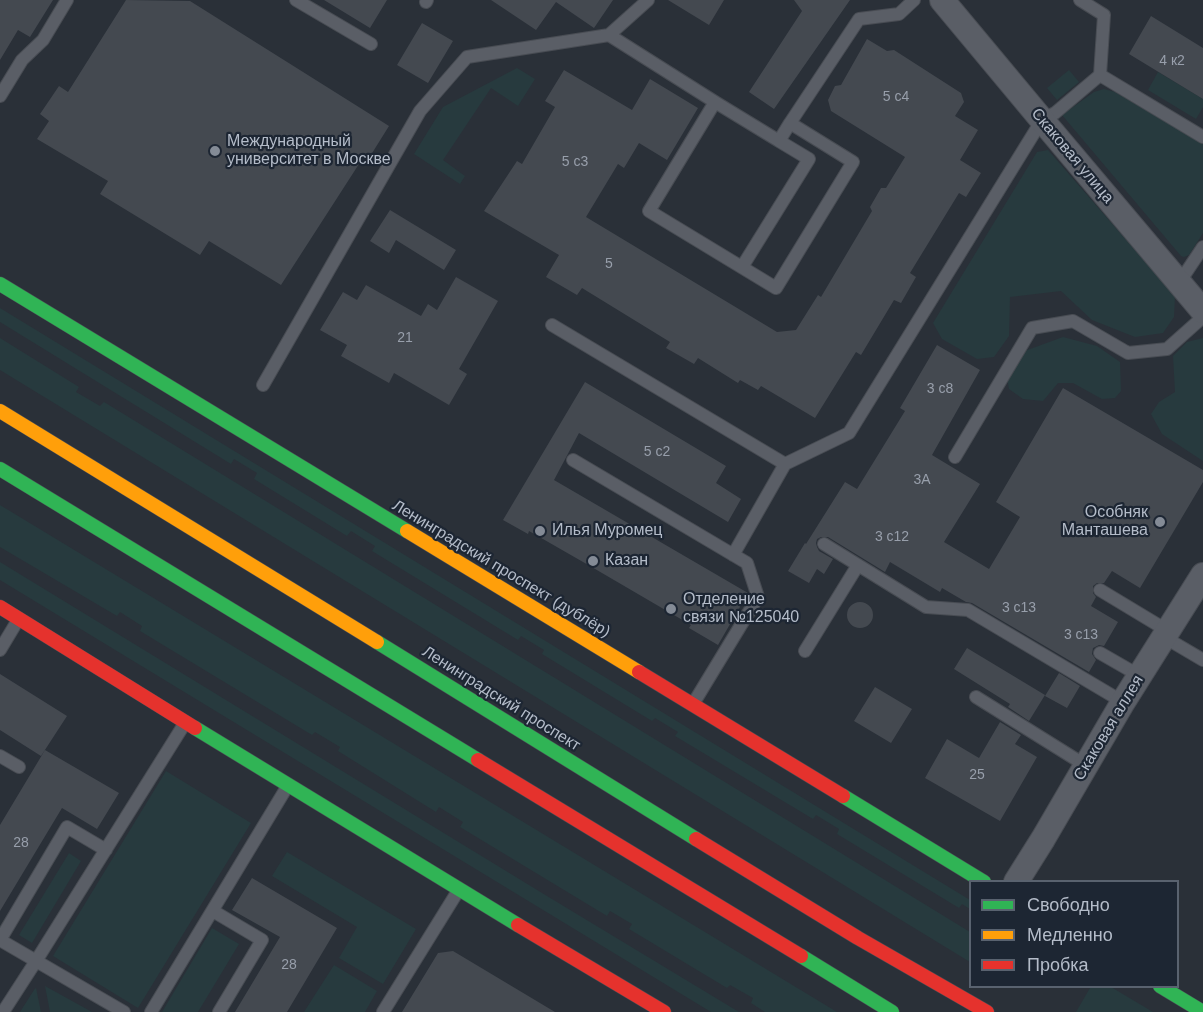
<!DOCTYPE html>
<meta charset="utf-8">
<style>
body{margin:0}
#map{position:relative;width:1203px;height:1012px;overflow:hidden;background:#2a3038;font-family:Helvetica,sans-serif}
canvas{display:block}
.legend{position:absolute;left:969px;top:880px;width:210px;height:108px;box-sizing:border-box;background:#1d2633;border:2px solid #59626f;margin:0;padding:8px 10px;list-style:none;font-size:18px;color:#b4bcc9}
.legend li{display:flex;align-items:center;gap:12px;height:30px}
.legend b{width:30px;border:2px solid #59626f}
</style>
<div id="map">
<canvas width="1203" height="1012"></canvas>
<ul class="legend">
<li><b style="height:8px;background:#30b455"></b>Свободно</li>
<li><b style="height:8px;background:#ff9f0a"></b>Медленно</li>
<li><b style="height:8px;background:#e5322d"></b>Пробка</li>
</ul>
</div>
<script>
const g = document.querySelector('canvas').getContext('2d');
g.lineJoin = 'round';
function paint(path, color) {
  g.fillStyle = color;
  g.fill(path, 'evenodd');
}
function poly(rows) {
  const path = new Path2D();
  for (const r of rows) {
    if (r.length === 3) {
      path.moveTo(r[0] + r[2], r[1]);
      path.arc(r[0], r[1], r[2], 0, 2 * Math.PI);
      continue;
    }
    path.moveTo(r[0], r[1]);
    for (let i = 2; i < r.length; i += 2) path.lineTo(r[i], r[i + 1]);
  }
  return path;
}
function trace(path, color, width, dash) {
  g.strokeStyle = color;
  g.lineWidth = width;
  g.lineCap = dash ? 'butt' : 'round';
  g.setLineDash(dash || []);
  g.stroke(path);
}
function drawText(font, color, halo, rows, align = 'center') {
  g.font = font + ' Helvetica,sans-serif';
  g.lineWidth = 4.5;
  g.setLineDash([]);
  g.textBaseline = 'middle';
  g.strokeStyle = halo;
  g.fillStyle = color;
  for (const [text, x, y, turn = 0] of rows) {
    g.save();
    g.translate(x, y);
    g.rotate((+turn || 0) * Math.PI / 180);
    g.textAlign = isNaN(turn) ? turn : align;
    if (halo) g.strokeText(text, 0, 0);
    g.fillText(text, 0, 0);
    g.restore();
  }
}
const green = poly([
 [517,68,535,79,518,106,491,88,443,160,465,176,460,184,414,154,443,107],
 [1069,70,1079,82,1057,100,1047,88],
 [1158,72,1203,99,1203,107,1196,119,1148,90],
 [1104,89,1115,92,1203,144,1203,233,1189,255,1184,257,1181,256,1062,115,1094,92],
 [1048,150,1175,296,1174,317,1163,333,1135,337,1092,320,1061,291,1010,297,1009,336,994,357,977,359,942,339,933,323,1037,152],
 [0,308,970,900,970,909,962,904,959,908,837,834,839,829,816,815,813,819,675,736,678,732,655,718,652,721,542,654,544,650,521,636,518,640,372,551,375,546,351,531,347,536,254,479,257,473,234,459,231,464,0,322],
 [1063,337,1097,346,1120,362,1121,391,1115,398,1102,399,1073,383,1058,383,1043,401,1023,399,1009,389,1007,377,1022,352],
 [0,338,79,387,76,392,100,406,104,402,970,932,970,962,0,370],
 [1203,338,1203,461,1162,434,1151,414,1159,402,1175,392,1173,356,1187,342],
 [0,505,837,1012,765,1012,751,1003,753,998,730,985,727,988,629,929,632,924,610,911,607,916,460,827,463,822,439,807,436,812,338,751,340,747,315,732,312,735,140,631,142,626,120,612,117,616,0,547],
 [0,562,547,896,739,1012,711,1012,0,580],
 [166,771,251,823,138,1008,53,956],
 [287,852,416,929,383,984,339,958,357,927,272,876],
 [69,853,81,861,32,943,19,935],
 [212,928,239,944,198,1012,162,1012],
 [334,965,377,991,365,1012,304,1012],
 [45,986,92,1012,50,1012],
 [1089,986,1111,987,1153,1012,1076,1012,1090,988],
 [36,988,41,1012,20,1012,34,990]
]);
const building = poly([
 [0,0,53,0,30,37,18,30,0,60],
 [126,0,190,1,389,126,364,166,359,164,281,285,209,241,200,255,100,194,108,181,37,139,49,121,40,114,59,86,68,92],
 [324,0,387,0,370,28],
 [491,0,613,0,594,28,556,2,536,30],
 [668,0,724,0,709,25],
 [794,0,850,0,774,109,749,92,802,11],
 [1151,16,1203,48,1203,99,1129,54],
 [422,23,453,41,428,83,397,65],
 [867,39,887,51,894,50,961,93,964,102,955,116,978,130,960,160,981,173,966,197,959,193,910,273,916,277,901,303,894,300,861,355,856,352,815,418,761,386,758,390,740,380,738,383,698,358,694,364,666,348,670,342,582,288,577,295,546,277,559,255,484,211,517,161,522,164,555,107,545,101,564,70,632,110,650,79,698,108,667,160,639,143,624,168,618,164,586,217,777,332,796,330,818,295,821,297,872,211,870,207,881,188,886,188,905,157,831,111,828,100,835,86,841,85],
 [390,210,456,250,444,270,396,240,389,253,370,241],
 [456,277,498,301,459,369,467,374,449,405,394,373,389,383,341,356,347,345,320,330,343,292,357,300,366,285,421,316,428,304,437,310],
 [937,345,980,370,932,455,980,484,944,542,989,569,1020,517,996,502,1063,388,1203,470,1203,482,1140,588,1112,571,1104,583,1097,583,1093,586,1093,593,1096,597,1091,606,1118,622,1104,646,1099,645,1093,648,1092,654,1096,660,1089,672,972,603,966,602,942,588,940,592,890,562,885,572,828,537,821,537,817,539,816,543,817,547,819,551,833,559,824,574,817,569,809,583,788,571,805,543,806,544,845,482,857,489,905,411,900,408],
 [585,382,726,466,716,483,741,499,728,522,579,433,554,480,748,593,718,645,689,628,691,625,590,566,529,531,528,534,503,520],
 [860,615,13],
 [967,648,1045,695,1029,721,1008,707,1010,704,954,669],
 [1059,673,1080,686,1067,708,1045,696],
 [0,674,67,716,41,756,0,730],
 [875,687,912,709,891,743,854,721],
 [1000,722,1021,735,1015,744,1037,757,1000,821,925,778,947,739,979,758],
 [45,750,119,793,97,829,62,808,0,911,0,825],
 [252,878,337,928,287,1012,235,1012,280,937,232,910],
 [453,951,555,1012,402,1012,438,953]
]);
const lane = poly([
 [296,0,371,44],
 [1080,0,1104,15,1100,75,1203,137],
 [426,2,427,0],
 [609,35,715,102],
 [0,96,22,60,43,40,67,0],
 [790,123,779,141,715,102,649,211,776,288,853,162,790,123,859,19,899,14,914,0],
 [742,267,809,159,779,141],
 [1179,283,1203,247],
 [552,325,785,464],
 [263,385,420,111,467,57,609,35,648,0],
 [955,457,1032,328,1073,321,1128,353,1167,349,1203,317],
 [573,460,747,563,758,597,693,704],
 [824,544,926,607,968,610,1123,702],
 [733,555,785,464,849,433,1042,120,1055,113,1100,75],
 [1100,590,1168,631],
 [1164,637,1203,660],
 [0,650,18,620],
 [805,651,858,565],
 [1100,653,1140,676],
 [976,697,1085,765],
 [0,756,19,767],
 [106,850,67,827,0,940,124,1012],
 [213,911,262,940,219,1012],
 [3,1012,36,961,185,723],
 [151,1012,287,787],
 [383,1012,458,891]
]);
const street = poly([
 [942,0,1042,120,1203,311],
 [1016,882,1043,839,1123,702,1203,575]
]);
const fast = poly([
 [0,284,407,531],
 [0,469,478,760],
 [377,642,696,839],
 [195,728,518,925],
 [843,796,984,882],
 [801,956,892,1012],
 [1160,986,1203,1012]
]);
const slow = poly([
 [0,411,377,642],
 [407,531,639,672]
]);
const jam = poly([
 [0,607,195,728],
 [639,672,843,796],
 [478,760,801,956],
 [696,839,858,938,987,1012],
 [518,925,664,1012]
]);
const markers = [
 [215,151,6,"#848b96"],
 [1160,522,6,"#848b96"],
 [540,531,6,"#848b96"],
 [593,561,6,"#848b96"],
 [671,609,6,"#848b96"]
];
const numberNames = [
 ["4 к2",1172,61],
 ["5 с4",896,97],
 ["5 с3",575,162],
 ["5",609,264],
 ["21",405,338],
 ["3 с8",940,389],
 ["5 с2",657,452],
 ["3A",922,480],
 ["3 с12",892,537],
 ["3 с13",1019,608],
 ["3 с13",1081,635],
 ["25",977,775],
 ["28",21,843],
 ["28",289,965]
];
const poiNames = [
 ["Международный",227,142],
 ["университет в Москве",227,160],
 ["Особняк",1148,513,"right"],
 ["Манташева",1148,531,"right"],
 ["Илья Муромец",552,531],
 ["Казан",605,561],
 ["Отделение",683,600],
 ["связи №125040",683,618]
];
const streetNames = [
 ["Скаковая улица",1072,156,50],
 ["Ленинградский проспект (дублёр)",501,569,31],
 ["Ленинградский проспект",501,699,32],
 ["Скаковая аллея",1109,728,-59]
];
paint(green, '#273a3e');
paint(building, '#444950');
trace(lane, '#484c53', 14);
trace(street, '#484c53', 26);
trace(fast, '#484c53', 15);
trace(slow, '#484c53', 15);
trace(jam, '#484c53', 15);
trace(lane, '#5a5e66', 12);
trace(street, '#5a5e66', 24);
trace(fast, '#30b455', 14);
trace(slow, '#ff9f0a', 14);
trace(jam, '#e5322d', 14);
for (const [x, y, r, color] of markers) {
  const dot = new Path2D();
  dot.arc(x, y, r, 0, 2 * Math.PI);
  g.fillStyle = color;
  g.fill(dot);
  trace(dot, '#1d2633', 2);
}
drawText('14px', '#989fab', null, numberNames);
drawText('16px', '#b4bcc9', '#1d2633', poiNames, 'left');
drawText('16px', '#b4bcc9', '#1d2633', streetNames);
</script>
